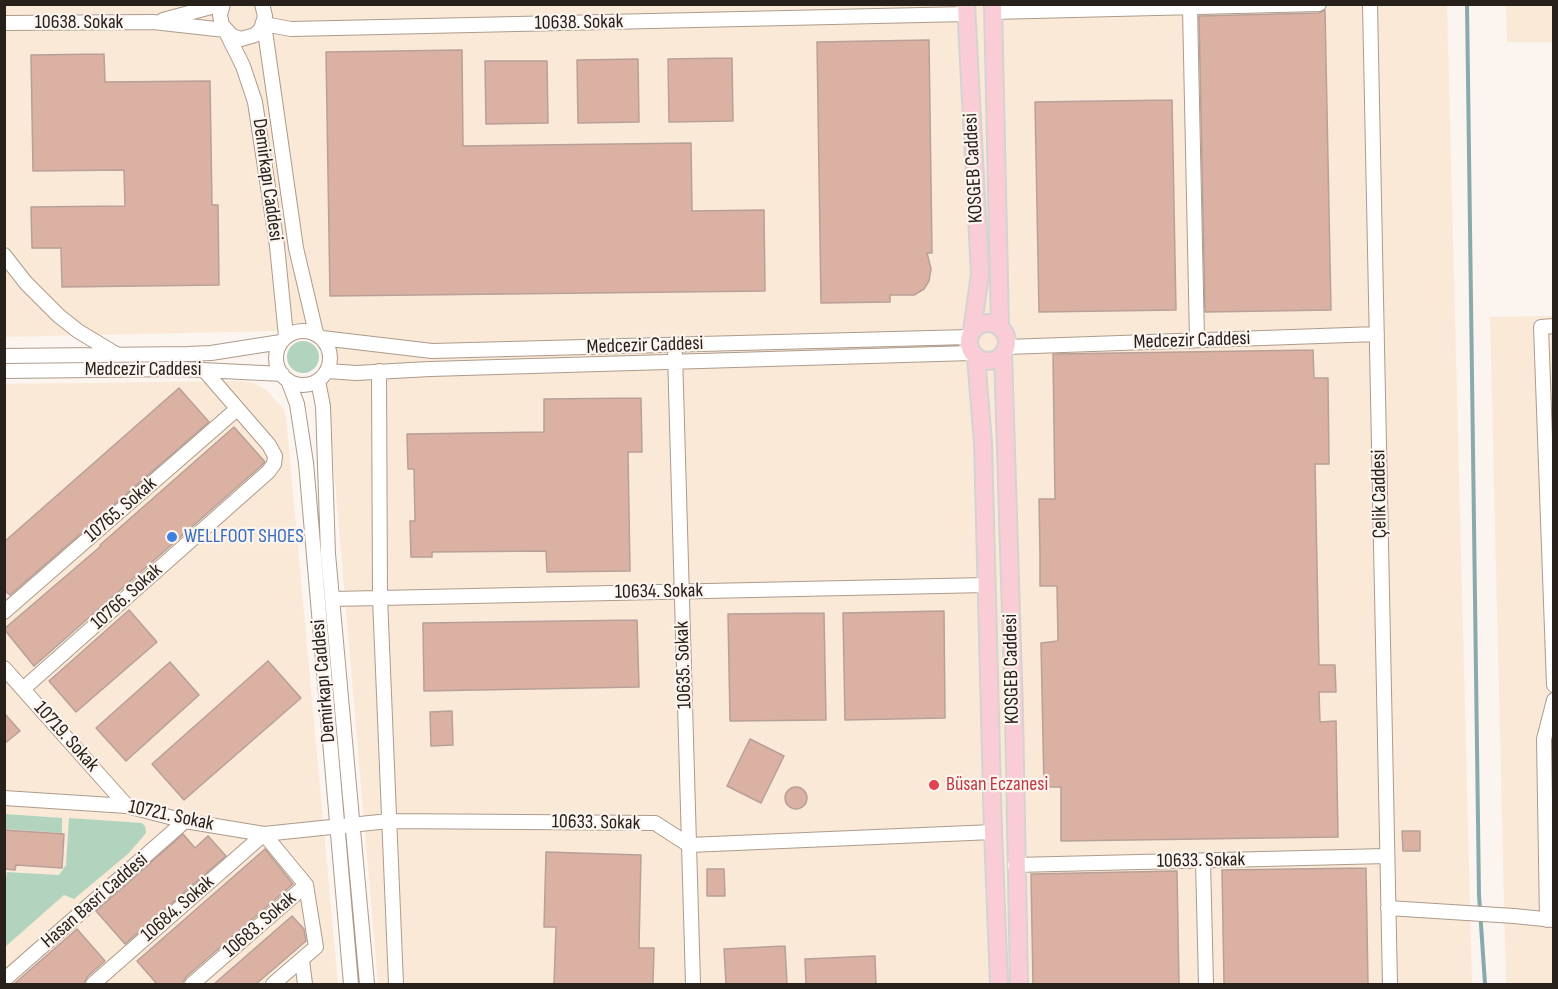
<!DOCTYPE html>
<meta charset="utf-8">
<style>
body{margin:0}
#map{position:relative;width:1558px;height:989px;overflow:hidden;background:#fcf4ee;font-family:"Sofia Sans Condensed",sans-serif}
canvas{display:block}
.frame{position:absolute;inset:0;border:6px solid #28211b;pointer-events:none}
</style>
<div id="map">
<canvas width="1558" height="989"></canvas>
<div class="frame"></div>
</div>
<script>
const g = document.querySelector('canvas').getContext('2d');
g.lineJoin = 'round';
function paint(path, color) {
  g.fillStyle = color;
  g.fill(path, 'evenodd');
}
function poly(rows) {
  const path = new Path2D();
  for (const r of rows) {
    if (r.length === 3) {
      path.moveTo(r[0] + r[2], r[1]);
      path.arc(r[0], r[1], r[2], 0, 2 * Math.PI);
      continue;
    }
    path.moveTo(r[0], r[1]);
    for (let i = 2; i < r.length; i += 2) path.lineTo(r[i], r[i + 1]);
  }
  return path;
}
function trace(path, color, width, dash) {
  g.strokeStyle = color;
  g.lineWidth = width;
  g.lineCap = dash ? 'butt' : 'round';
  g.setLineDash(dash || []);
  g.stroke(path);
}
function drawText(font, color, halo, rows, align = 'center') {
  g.font = font + ' "Sofia Sans Condensed",sans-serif';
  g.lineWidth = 4.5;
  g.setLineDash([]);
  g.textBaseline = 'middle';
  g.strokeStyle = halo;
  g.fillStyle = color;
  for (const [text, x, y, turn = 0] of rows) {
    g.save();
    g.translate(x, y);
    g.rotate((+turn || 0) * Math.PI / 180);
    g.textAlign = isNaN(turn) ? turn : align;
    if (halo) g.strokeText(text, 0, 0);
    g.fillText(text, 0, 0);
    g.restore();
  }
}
const industrial = poly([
 [4,5,1447,5,1472,984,378,984,322,330,5,337],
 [1506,5,1553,5,1553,42,1507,42],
 [1553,316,1553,984,1506,984,1490,317],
 [242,381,254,383,265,389,283,408,286,417,338,984,5,984,4,384]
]);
const green = poly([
 [303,357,16],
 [5,814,62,818,62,833,5,829],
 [69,818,142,823,145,826,146,833,129,853,74,899,64,895,5,947,4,890,7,872,59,875,66,865]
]);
const stream = poly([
 [1467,4,1479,895,1485,984]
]);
const building = poly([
 [1325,10,1331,310,1205,312,1199,16,1319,13,1325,10],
 [929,40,932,253,927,253,931,269,929,281,924,289,914,295,890,295,890,302,821,303,817,42,929,40],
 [462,50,463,146,691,143,692,211,764,210,765,291,330,296,326,52,462,50],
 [104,54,105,82,210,81,212,205,218,205,219,285,62,287,61,248,32,248,31,207,125,206,124,170,33,171,31,55,104,54],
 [732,58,733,121,669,122,668,59,732,58],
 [638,59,639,122,578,123,577,60,638,59],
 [485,61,547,61,548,123,486,124,485,61],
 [1172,100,1176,310,1039,312,1035,102,1172,100],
 [1313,350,1314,378,1328,378,1329,464,1315,464,1319,665,1335,665,1336,692,1319,692,1320,722,1336,721,1338,837,1061,841,1061,787,1044,787,1041,643,1058,641,1057,586,1040,586,1040,556,1039,499,1055,499,1053,354,1313,350],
 [179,388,209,422,10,595,4,590,4,542,179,388],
 [641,398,642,452,628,452,630,571,547,572,546,551,432,552,432,557,411,557,410,521,415,521,414,469,408,469,407,434,544,432,544,399,641,398],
 [234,427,265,462,261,466,34,666,4,629,101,546,100,545,234,427],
 [129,610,157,642,76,712,49,681,129,610],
 [944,611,945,718,845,720,843,613,944,611],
 [824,613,826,720,730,721,728,614,824,613],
 [637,620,639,687,424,691,423,623,637,620],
 [268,661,301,698,184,800,152,764,268,661],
 [170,662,199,695,126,761,96,728,170,662],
 [452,711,453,745,431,746,430,712,452,711],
 [4,713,20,731,4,744,4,713],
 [750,739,784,756,761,803,727,786,750,739],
 [796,798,11],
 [4,830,64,834,62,868,16,865,15,870,4,869,4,830],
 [1402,831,1420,831,1420,851,1403,851,1402,831],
 [183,834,195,848,208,836,226,856,125,944,96,911,183,834],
 [265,849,293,884,186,977,182,984,157,984,137,961,265,849],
 [546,852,641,855,639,948,654,948,653,984,554,984,556,927,544,927,546,852],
 [1366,868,1368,984,1224,984,1222,870,1366,868],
 [707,869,724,869,725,896,707,896,707,869],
 [1177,871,1179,984,1033,984,1031,874,1177,871],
 [292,916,304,929,306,941,256,984,214,984,292,916],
 [77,929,105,961,87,977,84,984,14,984,77,929],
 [785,946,787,984,726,984,724,949,785,946],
 [875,956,876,984,806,984,805,959,875,956]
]);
const minor = poly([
 [223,4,220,15,222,25,232,36,241,39,255,35,261,29,265,16,262,4],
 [1370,4,1390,984],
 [1190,8,1197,340],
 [993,12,1319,4],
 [163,20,222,4],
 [4,23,153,22,225,30,243,66,255,102,277,246,286,336],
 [4,255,26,283,59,316,78,331,116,354],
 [1554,326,1541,327,1554,685],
 [303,358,27],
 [316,333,296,248,264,24,291,29,967,14],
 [322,338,432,351,969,337],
 [1006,347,1377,334],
 [675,354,693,984],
 [4,356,189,354,211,353,281,342],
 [4,371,182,369,282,374],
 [328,371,356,373,430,369,972,353],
 [379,371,380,598,396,984],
 [288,380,297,404,306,463,351,984],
 [318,381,323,406,328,554,367,984],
 [332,599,987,585],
 [4,612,237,409],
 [4,668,127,806],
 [23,689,268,472,274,464,275,456,269,445,204,370],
 [4,798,127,806,185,821,264,834,389,821,655,823,689,845,993,832],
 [1203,861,1206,984],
 [1015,865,1387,856],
 [1388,908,1514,916,1554,920],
 [1547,920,1544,739,1554,700],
 [302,960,305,984],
 [4,980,185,821],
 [93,984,264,834,306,885,192,984],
 [273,984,316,947,306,885]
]);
const major = poly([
 [966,4,980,274,972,331],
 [993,4,1000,328],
 [988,342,19],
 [1003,353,1014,712,1019,984],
 [976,357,983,443,993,832,999,984]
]);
const markers = [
 [172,537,6,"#3f7fe0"],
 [934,785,6,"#e0444e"]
];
const streetNames = [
 ["10638. Sokak",79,23],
 ["10638. Sokak",579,23,-1],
 ["KOSGEB Caddesi",974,168,-93],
 ["Demirkapı Caddesi",267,180,82],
 ["Medcezir Caddesi",1192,341,-2],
 ["Medcezir Caddesi",645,346,-2],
 ["Medcezir Caddesi",143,370],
 ["Çelik Caddesi",1380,494,-91],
 ["10765. Sokak",121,510,-41],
 ["10634. Sokak",659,592,-1],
 ["10766. Sokak",127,597,-42],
 ["10635. Sokak",684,665,-92],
 ["KOSGEB Caddesi",1012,669,-91],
 ["Demirkapı Caddesi",324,681,-95],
 ["10719. Sokak",66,737,48],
 ["10721. Sokak",171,816,12],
 ["10633. Sokak",596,823,1],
 ["10633. Sokak",1201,861,-1],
 ["Hasan Basri Caddesi",95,901,-41],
 ["10684. Sokak",178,909,-41],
 ["10683. Sokak",260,925,-41]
];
const shopNames = [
 ["WELLFOOT SHOES",184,537]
];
const healthNames = [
 ["Büsan Eczanesi",946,785]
];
paint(industrial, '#fae9d7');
paint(green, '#b2d4be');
trace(stream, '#88aaab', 4);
paint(building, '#dbb1a3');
trace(building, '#b8a098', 1.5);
trace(minor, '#ad9b8b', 16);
trace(major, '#d4d3d1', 20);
trace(minor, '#fff', 14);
trace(major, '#facdd6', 16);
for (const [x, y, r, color] of markers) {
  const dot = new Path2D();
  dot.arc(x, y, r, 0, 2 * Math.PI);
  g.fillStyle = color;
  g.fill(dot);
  trace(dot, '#fcf4ee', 2);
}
drawText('20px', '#28211b', '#fcf4ee', streetNames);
drawText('20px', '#366cbe', '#fcf4ee', shopNames, 'left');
drawText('20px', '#be3a42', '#fcf4ee', healthNames, 'left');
</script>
